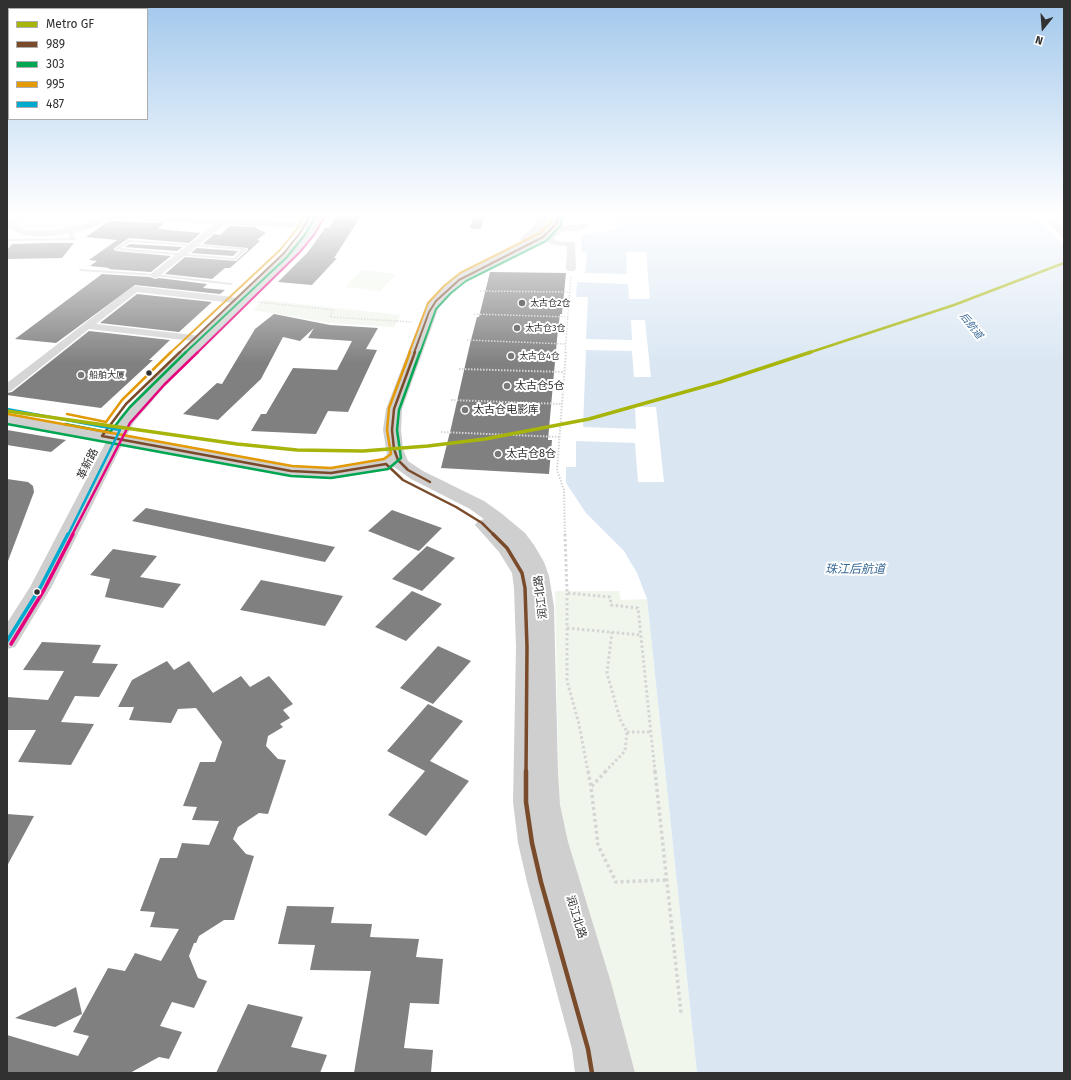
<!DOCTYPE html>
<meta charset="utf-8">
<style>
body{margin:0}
#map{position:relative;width:1071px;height:1080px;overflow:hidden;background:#fff;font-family:"Fira Sans",sans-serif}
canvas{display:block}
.frame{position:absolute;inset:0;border:8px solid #313131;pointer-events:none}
.legend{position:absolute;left:8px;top:8px;width:140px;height:112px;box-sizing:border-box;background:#fff;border:1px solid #adadad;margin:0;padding:5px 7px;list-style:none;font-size:12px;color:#313131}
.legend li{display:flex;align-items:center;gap:8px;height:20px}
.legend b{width:20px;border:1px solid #adadad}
.north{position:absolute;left:1023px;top:8px;width:40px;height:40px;-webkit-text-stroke:3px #fff;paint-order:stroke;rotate:197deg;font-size:11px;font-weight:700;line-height:16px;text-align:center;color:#313131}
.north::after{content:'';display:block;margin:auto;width:14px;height:18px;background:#313131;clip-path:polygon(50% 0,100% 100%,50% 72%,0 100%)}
</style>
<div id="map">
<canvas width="1071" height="1080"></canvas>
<div class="frame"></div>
<ul class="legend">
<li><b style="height:5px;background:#a7b50a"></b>Metro GF</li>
<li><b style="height:5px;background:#7a4b2a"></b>989</li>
<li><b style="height:5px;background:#00a651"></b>303</li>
<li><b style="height:5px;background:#e39a05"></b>995</li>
<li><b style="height:5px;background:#00a9ce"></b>487</li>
</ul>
<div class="north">N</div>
</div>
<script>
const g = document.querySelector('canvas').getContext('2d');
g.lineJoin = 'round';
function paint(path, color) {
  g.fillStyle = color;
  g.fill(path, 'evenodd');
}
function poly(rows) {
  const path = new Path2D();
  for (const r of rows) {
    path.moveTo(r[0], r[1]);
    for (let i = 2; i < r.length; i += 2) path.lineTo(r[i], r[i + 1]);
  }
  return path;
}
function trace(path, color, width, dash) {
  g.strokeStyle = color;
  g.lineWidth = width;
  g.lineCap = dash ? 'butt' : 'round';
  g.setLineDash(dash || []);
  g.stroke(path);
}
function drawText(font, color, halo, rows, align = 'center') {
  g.font = font + ' "Fira Sans","Noto Sans SC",sans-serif';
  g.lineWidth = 4;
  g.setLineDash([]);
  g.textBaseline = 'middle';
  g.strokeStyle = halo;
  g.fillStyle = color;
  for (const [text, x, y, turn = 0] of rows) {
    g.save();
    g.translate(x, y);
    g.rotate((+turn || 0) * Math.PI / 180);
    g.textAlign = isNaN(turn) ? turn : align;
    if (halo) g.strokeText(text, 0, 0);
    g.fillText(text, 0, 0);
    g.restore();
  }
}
const green = poly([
 [25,213,103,213,92,223,68,230,29,231,21,229,16,225,16,220],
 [559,213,587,213,586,225,558,225],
 [361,270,362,270,396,274,380,291,345,287],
 [263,300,401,315,394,327,330,323,253,310],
 [555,591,619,591,621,600,647,599,697,1073,628,1073,559,811]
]);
const water = poly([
 [617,213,1030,213,1064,245,1064,1073,697,1073,647,599,637,573,624,551,586,513,566,483,566,467,576,467,576,441,635,443,638,482,664,482,656,407,635,407,636,429,583,427,586,350,632,351,634,377,651,377,645,320,631,320,632,340,586,339,588,297,576,297,577,282,628,284,629,299,650,299,646,252,626,252,627,274,585,273,587,253,581,252,582,235,617,230]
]);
const building = poly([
 [338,213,363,213,334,258,337,258,312,285,278,282,308,252,325,228,329,228],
 [474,213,485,213,481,229,470,228],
 [109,221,164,223,158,229,201,233,189,243,129,238,113,249,116,251,171,256,151,272,108,269,110,268,90,266,97,261,89,260,117,240,86,237],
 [230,226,254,227,266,233,257,240,260,241,230,268,225,268,212,279,165,274,185,257,236,261,248,250,248,248,203,244,214,234,220,235],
 [49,243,74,243,62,258,7,259,7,250,12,244],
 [130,244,183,247,177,251,125,247],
 [197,248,238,251,233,256,191,253],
 [490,272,566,273,562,314,560,314,557,339,548,440,552,440,549,474,441,468,451,428,470,344,477,317,479,317],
 [102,274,150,277,155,279,159,278,207,284,203,288,225,290,220,294,135,285,56,343,15,339],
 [137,294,212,302,179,332,100,323],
 [274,314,330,325,378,328,366,349,377,350,348,412,328,411,316,434,251,431,261,414,266,414,293,368,337,370,352,341,308,338,314,328,300,341,283,337,261,379,218,420,183,414,217,383,222,384,255,329],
 [89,331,170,340,149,360,153,360,101,408,7,395,7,393,12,392],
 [7,430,66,440,51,452,7,445],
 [7,479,28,482,33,486,34,492,8,561],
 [146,508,335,547,325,562,132,521],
 [392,510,442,528,419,551,368,531],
 [427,546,455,558,422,591,392,579],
 [113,549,157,556,140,577,181,584,163,608,105,597,110,579,90,575],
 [261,580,343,596,325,626,240,610],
 [412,591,442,604,406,641,375,627],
 [42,642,101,645,92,663,118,664,99,697,75,696,61,722,94,724,71,765,18,762,36,730,7,730,7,697,48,700,64,671,23,670],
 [438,646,471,661,433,704,400,688],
 [167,661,174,670,189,661,213,693,241,676,250,687,269,676,293,704,283,710,290,718,280,724,283,727,268,736,266,746,278,759,286,760,268,814,259,813,238,827,233,839,246,854,254,856,234,920,224,920,199,936,196,943,194,943,189,956,198,978,207,981,194,1008,172,1002,160,1026,182,1032,169,1059,159,1057,130,1073,7,1073,7,1035,78,1056,89,1036,73,1032,108,968,125,971,135,953,161,961,179,929,150,927,155,912,140,911,160,858,177,858,182,843,209,845,219,821,192,820,197,807,183,806,200,762,215,762,222,742,196,708,178,709,171,723,129,720,134,707,118,707,132,680],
 [428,704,463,721,430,761,469,781,426,836,388,815,425,771,387,751],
 [7,814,34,816,7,866],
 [287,906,334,907,331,923,372,924,370,937,419,939,416,957,443,959,439,1004,410,1003,404,1048,433,1050,431,1073,354,1073,371,971,310,970,315,945,278,944],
 [76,987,82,1014,55,1027,15,1018],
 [248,1004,303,1017,291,1047,327,1055,320,1073,216,1073]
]);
const pathFar3 = poly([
 [638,213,641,228],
 [480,291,569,292],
 [258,302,333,310,330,317,412,322],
 [474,314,568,317],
 [467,340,566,344],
 [565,353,571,276]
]);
const pathFar2 = poly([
 [459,369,564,372],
 [451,400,562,404],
 [441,432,560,437],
 [565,535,564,490,557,470,566,352]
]);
const pathFar1 = poly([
 [565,534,567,593,610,597,611,605,638,608,655,772],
 [567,593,567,628,641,635],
 [567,628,567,681,579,724,588,772],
 [627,732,651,732],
 [605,772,625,751,627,732,620,719,607,673,612,632]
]);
const path = poly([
 [588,771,591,787],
 [606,771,591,787,598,845,616,882,667,880],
 [655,771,681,1013]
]);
const lane = poly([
 [70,230,74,231,73,236,76,239,76,240,9,241,7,240,9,239,70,238,69,236,70,230],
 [129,240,245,248,247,249,235,260,116,250,114,249,129,240],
 [130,242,194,246,241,250,234,258,121,248,130,242],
 [79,269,155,274,231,283,233,284,231,285,155,276,81,271,79,270,79,269]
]);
const street = poly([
 [16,213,25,213,17,220,15,224,27,231,39,231,55,230,84,225,94,220,102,213,314,223,318,226,314,229,225,224,158,277,155,278,152,277,150,275,152,273,215,224,106,219,100,224,89,229,55,236,39,237,22,235,8,227,7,224,9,219,16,213],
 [1039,213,1047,213,1064,229,1064,237,1061,236,1039,213],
 [586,222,590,225,589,227,579,231,564,231,553,238,557,241,574,242,575,244,576,269,574,271,568,271,566,269,567,246,552,245,543,238,559,226,578,225,586,222],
 [135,286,233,297,238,300,233,303,137,292,96,324,193,335,197,336,198,338,197,340,193,341,89,329,11,391,7,392,7,383,132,287,135,286]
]);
const secondary = poly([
 [315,213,327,213,316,232,301,251,166,385,134,422,127,435,291,466,331,468,380,460,387,455,383,430,386,409,427,303,443,286,458,274,523,242,520,239,534,225,538,213,550,213,546,226,537,235,551,222,552,213,564,213,563,223,547,240,468,280,453,292,439,307,402,409,401,430,403,449,408,461,423,471,484,501,501,513,525,533,534,545,544,562,549,576,554,606,558,773,560,805,568,842,612,986,635,1073,575,1073,572,1049,527,882,518,843,513,802,516,647,514,588,512,573,499,552,475,525,478,521,484,519,470,509,411,479,394,467,356,475,331,478,291,476,122,445,51,588,15,647,7,649,7,623,30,587,106,442,7,424,7,414,111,432,120,416,154,379,293,245,305,231,315,213]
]);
const bus1Far3 = poly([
 [179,353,284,253,300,233,312,213],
 [414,353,429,312,436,301,459,280,543,237,557,223,558,213]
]);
const bus1Far2 = poly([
 [180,352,126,404,102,436,291,471,331,473,386,464,403,480,456,507,482,523,494,535],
 [415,352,394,409,392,430,394,449,398,460,408,470,430,482]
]);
const bus1Far1 = poly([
 [493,534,507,548,522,573,525,588,527,647,526,772]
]);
const bus1 = poly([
 [526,771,526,802,532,843,541,882,588,1049,592,1073]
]);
const bus2Far1 = poly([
 [185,353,287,257,304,236,316,216],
 [420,353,436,309,451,293,466,281,546,241,561,225,563,213]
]);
const bus2 = poly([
 [7,424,291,476,331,478,388,469,401,458,397,430,399,410,420,352],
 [65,424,107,432,111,431,130,407,186,352]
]);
const bus3Far1 = poly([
 [170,353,280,250,296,230,306,213],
 [409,353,428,303,444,286,460,273,540,233,552,221,553,213]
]);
const bus3 = poly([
 [8,414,292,466,331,468,384,459,391,454,387,430,389,408,410,352],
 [67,414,106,422,122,400,171,352]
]);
const bus4Far1 = poly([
 [7,409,120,430,68,535]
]);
const bus4 = poly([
 [7,641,40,588,68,534]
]);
const bus5Far2 = poly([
 [197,353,300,252,314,235,325,216]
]);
const bus5Far1 = poly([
 [72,535,130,423,164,385,198,352]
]);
const bus5 = poly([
 [11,644,44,590,73,534]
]);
const metro1Far1 = poly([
 [808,353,954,305,1064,263]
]);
const metro1 = poly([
 [7,411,237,444,297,450,363,451,428,446,485,439,589,419,720,382,811,352]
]);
const markers = [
 [522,303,4,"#797979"],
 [517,328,4,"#797979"],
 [511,356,4,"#797979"],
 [149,373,3.5,"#313131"],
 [81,375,4,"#797979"],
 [507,386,4,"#797979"],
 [465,410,4,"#797979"],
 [498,454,4,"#797979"],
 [37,592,3.5,"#313131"]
];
const farPoinames = [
 ["太古仓2仓",530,303],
 ["太古仓3仓",525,328],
 ["太古仓4仓",519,356],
 ["船舶大厦",89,375]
];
const farWaternames = [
 ["后航道",971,326,51]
];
const poiNames = [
 ["太古仓5仓",515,386],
 ["太古仓电影库",473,410],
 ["太古仓8仓",506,454]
];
const streetNames = [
 ["革新路",88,464,-64],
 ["润江北路",541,597,-97],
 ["润江北路",576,917,73]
];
const waterNames = [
 ["珠江后航道",855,570]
];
paint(green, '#f1f6ed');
paint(water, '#dae7f3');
paint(building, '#808080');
trace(pathFar3, '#d5d5d5', 1.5, [1.5, 1.5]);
trace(pathFar2, '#d5d5d5', 2, [1.5, 1.5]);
trace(pathFar1, '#d5d5d5', 3, [2.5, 2.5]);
trace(path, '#d5d5d5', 3.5, [3, 3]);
paint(lane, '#d5d5d5');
paint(street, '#d5d5d5');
paint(secondary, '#cfcfcf');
trace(bus1Far3, '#7a4b2a', 2);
trace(bus1Far2, '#7a4b2a', 2.5);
trace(bus1Far1, '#7a4b2a', 3.5);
trace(bus1, '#7a4b2a', 4.5);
trace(bus2Far1, '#00a651', 2);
trace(bus2, '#00a651', 2.5);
trace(bus3Far1, '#e39a05', 2);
trace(bus3, '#e39a05', 2.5);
trace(bus4Far1, '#00a9ce', 2.5);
trace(bus4, '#00a9ce', 3.5);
trace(bus5Far2, '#e5007d', 2);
trace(bus5Far1, '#e5007d', 2.5);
trace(bus5, '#e5007d', 3.5);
trace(metro1Far1, '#a7b50a', 2.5);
trace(metro1, '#a7b50a', 3.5);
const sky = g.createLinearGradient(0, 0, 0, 364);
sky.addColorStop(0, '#a2c8ec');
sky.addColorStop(0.59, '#fff');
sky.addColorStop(1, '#ffffff00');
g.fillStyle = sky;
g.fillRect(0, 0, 1071, 364);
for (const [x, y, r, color] of markers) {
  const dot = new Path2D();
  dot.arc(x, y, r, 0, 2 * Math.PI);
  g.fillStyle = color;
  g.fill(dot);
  trace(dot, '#fff', 1.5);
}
drawText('9px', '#313131', '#fff', farPoinames, 'left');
drawText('italic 10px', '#3a6a97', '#fff', farWaternames);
drawText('11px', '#313131', '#fff', poiNames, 'left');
drawText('11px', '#313131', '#fff', streetNames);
drawText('italic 12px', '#3a6a97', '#fff', waterNames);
</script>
